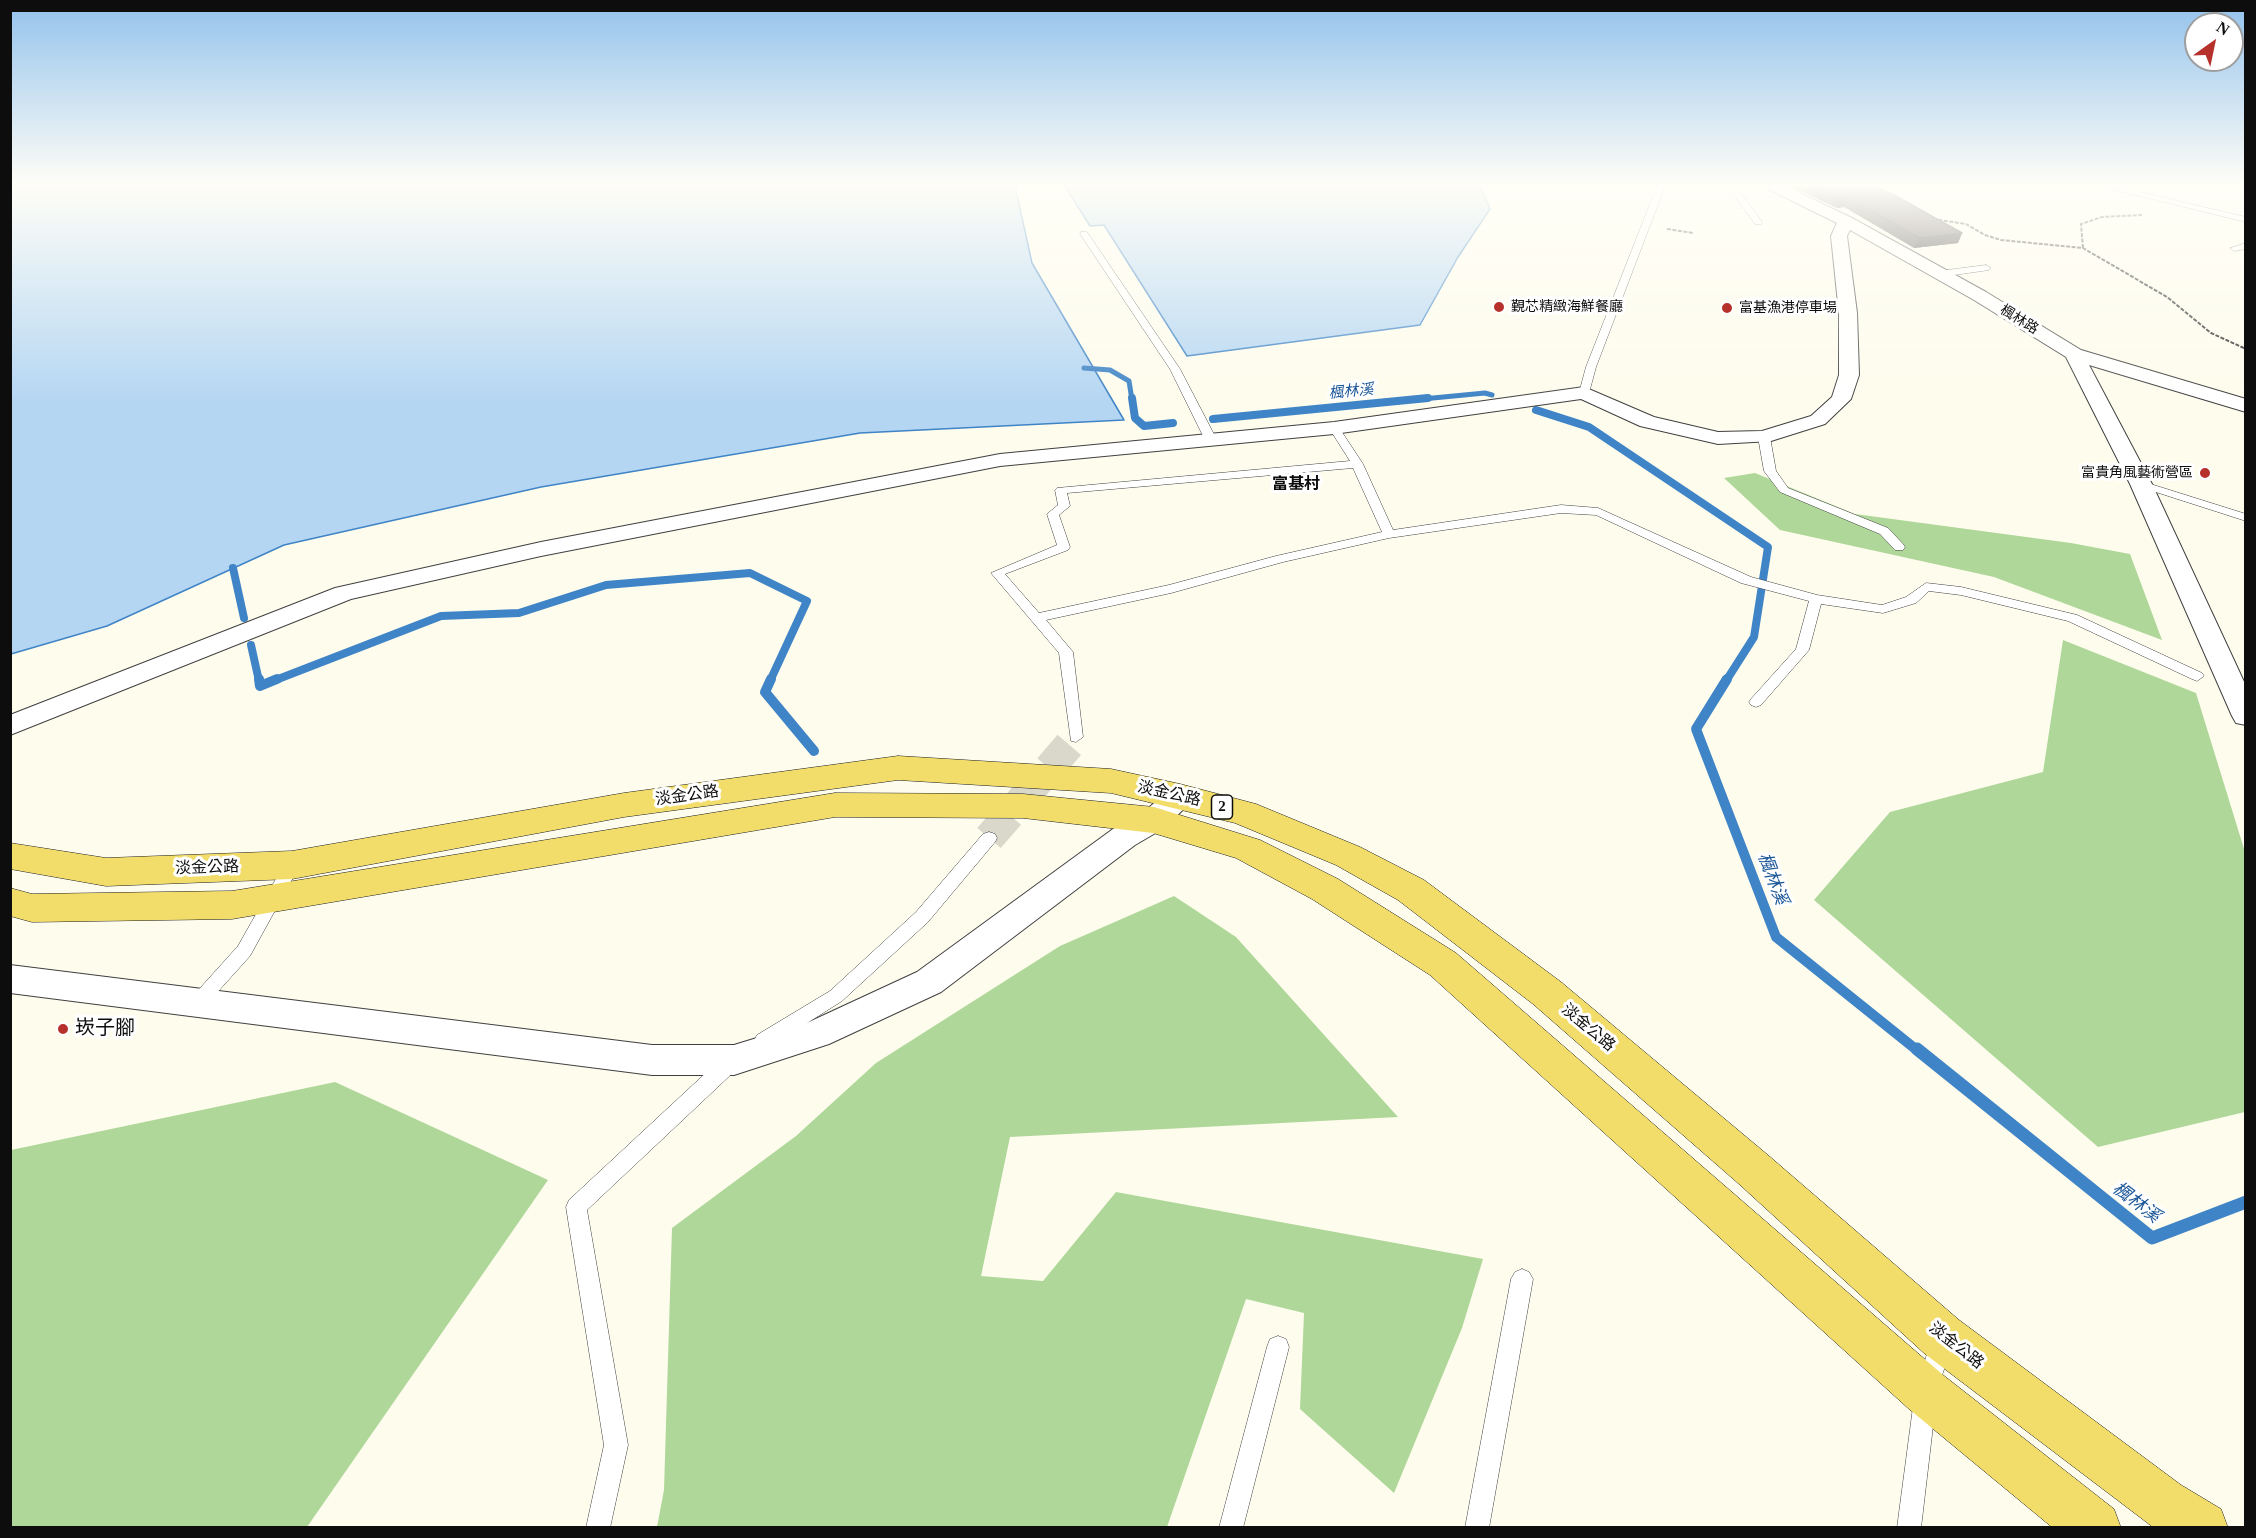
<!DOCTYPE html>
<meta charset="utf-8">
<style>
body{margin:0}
#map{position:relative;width:2256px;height:1538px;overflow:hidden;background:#fefced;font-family:"Times New Roman",serif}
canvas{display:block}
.frame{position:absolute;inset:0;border:12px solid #0d0d0d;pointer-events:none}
.north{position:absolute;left:2184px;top:12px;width:60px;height:60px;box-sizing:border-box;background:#fff;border:2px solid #9e9e9e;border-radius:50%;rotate:33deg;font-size:16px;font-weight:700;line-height:24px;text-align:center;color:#0d0d0d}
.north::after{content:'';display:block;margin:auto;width:21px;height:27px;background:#b6312c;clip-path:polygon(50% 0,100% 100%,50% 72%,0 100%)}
</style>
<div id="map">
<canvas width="2256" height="1538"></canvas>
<div class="frame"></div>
<div class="north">N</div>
</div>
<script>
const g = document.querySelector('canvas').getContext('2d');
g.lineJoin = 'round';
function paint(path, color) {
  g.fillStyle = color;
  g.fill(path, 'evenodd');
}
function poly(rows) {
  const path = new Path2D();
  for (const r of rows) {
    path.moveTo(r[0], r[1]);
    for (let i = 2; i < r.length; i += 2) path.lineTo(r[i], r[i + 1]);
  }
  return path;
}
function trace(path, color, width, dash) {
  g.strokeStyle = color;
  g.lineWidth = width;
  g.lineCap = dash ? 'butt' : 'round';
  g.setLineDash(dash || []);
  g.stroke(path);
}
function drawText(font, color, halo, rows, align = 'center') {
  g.font = font + ' "Times New Roman","Noto Sans TC",serif';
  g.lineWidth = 6;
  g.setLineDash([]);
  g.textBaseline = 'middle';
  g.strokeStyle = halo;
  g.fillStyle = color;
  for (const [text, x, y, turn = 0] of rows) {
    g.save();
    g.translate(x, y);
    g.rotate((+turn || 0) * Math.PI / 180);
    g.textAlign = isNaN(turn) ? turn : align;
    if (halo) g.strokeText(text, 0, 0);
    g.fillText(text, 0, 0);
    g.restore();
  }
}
const forest = poly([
 [1755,473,1855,514,2071,543,2130,554,2162,640,1994,577,1780,530,1724,478],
 [2063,640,2196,693,2245,852,2245,1112,2098,1147,1814,900,1890,812,2043,772],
 [1174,896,1236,937,1398,1117,1010,1137,981,1276,1043,1281,1116,1192,1483,1259,1462,1328,1394,1493,1300,1409,1304,1313,1246,1299,1167,1527,657,1527,664,1490,672,1228,796,1136,876,1063,1060,946],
 [335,1082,548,1180,307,1527,11,1527,11,1150]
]);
const water = poly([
 [11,186,1015,186,1032,263,1124,420,860,433,541,487,284,545,107,626,11,654,11,186],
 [1065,186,1480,186,1490,209,1458,257,1420,325,1187,356,1104,225,1090,226,1065,186]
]);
const streamFar3 = poly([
 [1084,368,1110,370,1129,381,1132,400],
 [1412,400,1485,393,1492,395]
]);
const streamFar2 = poly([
 [1132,398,1135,418,1144,426,1173,423],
 [1536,410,1589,427,1768,547,1754,637,1726,681],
 [1213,419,1428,398],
 [233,568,244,618],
 [251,645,259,681],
 [273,681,441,616,519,613,606,585,750,573,807,601,770,681]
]);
const streamFar1 = poly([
 [259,679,260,686,277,679],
 [771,679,765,692,814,751],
 [1727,679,1696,729,1776,937,1918,1051]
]);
const stream = poly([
 [1917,1049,2152,1238,2246,1202]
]);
const minorTunnel = poly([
 [989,838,1076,737]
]);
const path = poly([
 [1933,219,1966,224,1985,235,2001,240,2083,248,2167,297,2211,333,2246,349],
 [1667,229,1693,233],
 [2083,248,2081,224,2102,217,2142,215]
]);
const service = poly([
 [1657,186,1665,186,1596,367,1589,393,1580,395,1579,393,1586,367,1657,186],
 [2099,186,2114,186,2246,217,2246,222,2099,186],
 [1732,189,1738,189,1762,222,1761,224,1755,224,1731,191,1732,189],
 [1081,232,1087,232,1180,369,1217,440,1215,442,1207,442,1205,440,1170,369,1080,234,1081,232],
 [2246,243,2246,249,2234,251,2230,248,2246,243],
 [1986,265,1991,268,1989,270,1940,277,1935,274,1940,271,1986,265],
 [1334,425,1338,426,1363,464,1393,530,1561,505,1598,508,1751,577,1817,595,1882,605,1906,597,1926,583,1961,587,2077,615,2202,673,2204,676,2197,681,2192,679,2068,621,1961,595,1929,591,1916,603,1883,613,1821,604,1809,650,1761,705,1756,707,1751,705,1749,702,1751,699,1796,649,1809,601,1741,583,1596,515,1561,513,1389,538,1283,562,1171,593,1046,620,1073,652,1083,737,1076,742,1071,741,1059,653,991,573,1057,545,1047,514,1058,505,1055,490,1057,488,1350,461,1329,428,1334,425],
 [1353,468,1382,532,1276,556,1169,585,1039,613,1005,574,1068,550,1070,547,1059,515,1070,506,1067,493,1353,468],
 [1764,434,1770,437,1776,471,1788,488,1888,528,1903,544,1905,547,1903,550,1895,550,1880,534,1780,492,1764,471,1758,437,1764,434],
 [2141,481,2246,514,2246,521,2137,486,2137,482,2141,481],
 [989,832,995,834,997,838,995,842,928,922,842,1001,769,1047,763,1049,757,1047,754,1041,757,1035,830,991,916,912,983,834,989,832],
 [292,859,298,861,300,865,250,956,205,1006,199,1008,193,1006,190,1001,193,996,238,946,286,861,292,859],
 [731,1054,738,1056,740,1062,738,1068,587,1210,628,1445,610,1528,586,1528,604,1445,566,1207,569,1200,724,1056,731,1054],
 [1522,1269,1529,1272,1533,1279,1489,1528,1465,1528,1511,1279,1515,1272,1522,1269],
 [1941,1332,1949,1335,1952,1343,1937,1392,1921,1528,1897,1528,1915,1392,1933,1335,1941,1332],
 [1278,1336,1286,1339,1289,1347,1243,1528,1219,1528,1267,1347,1270,1339,1278,1336]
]);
const minor = poly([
 [1765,186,1785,186,1852,218,1986,292,2081,350,2246,399,2246,412,2089,365,2152,484,2246,686,2246,725,2236,723,2232,716,2130,484,2066,357,1974,300,1850,230,1847,236,1857,313,1859,375,1851,399,1825,424,1771,441,1718,444,1640,426,1581,399,1334,434,1000,466,541,556,351,599,10,735,10,715,335,588,541,542,1000,454,1334,422,1584,387,1654,417,1718,432,1762,431,1811,416,1832,397,1839,375,1839,313,1831,236,1837,223,1768,189,1765,186],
 [1180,785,1190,789,1195,796,1190,803,1164,828,1135,845,941,992,829,1044,734,1075,652,1075,10,993,10,965,652,1045,734,1045,809,1022,917,972,1113,829,1144,812,1170,789,1180,785]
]);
const primary = poly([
 [898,756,1111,769,1180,784,1256,804,1360,847,1424,880,1561,982,1769,1156,1959,1320,2181,1485,2221,1509,2228,1528,2154,1528,2145,1521,1925,1354,1739,1184,1533,1004,1398,900,1336,865,1235,823,1111,793,898,780,624,817,292,879,106,886,10,869,10,843,106,858,292,851,624,793,898,756],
 [835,793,1023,794,1154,807,1260,840,1338,879,1456,953,1943,1375,2114,1509,2121,1528,2053,1528,1909,1409,1430,975,1312,899,1236,858,1153,833,1023,818,835,817,232,919,32,922,10,916,10,888,32,894,232,891,835,793]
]);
const wall = poly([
 [1792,186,1875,186,1962,233,1958,243,1914,248,1844,207,1837,208,1792,187]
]);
const shadedWall = poly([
 [1847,197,1844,207,1837,208,1841,199],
 [1962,233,1958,243,1914,248,1919,238]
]);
const building = poly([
 [1814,186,1875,186,1894,195,1962,233,1919,238,1847,197,1841,199,1814,186]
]);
const markers = [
 [1499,307,6,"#b6312c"],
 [1727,308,6,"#b6312c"],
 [2205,473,6,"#b6312c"],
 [63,1029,6,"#b6312c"]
];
const farPoinames = [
 ["覲芯精緻海鮮餐廳",1511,307],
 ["富基漁港停車場",1739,308],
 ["富貴角風藝術營區",2193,473,"right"]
];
const farStreetnames = [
 ["楓林路",2019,320,32]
];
const farWaternames = [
 ["楓林溪",1351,392,-5]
];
const shields = [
 [1222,807,21]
];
const shieldNames = [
 ["2",1222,807]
];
const farQuarternames = [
 ["富基村",1296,485]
];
const streetNames = [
 ["淡金公路",1169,794,13],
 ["淡金公路",687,796,-8],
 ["淡金公路",207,868,-2],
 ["淡金公路",1588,1028,40],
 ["淡金公路",1956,1346,38]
];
const waterNames = [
 ["楓林溪",1772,879,69],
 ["楓林溪",2136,1203,37]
];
const nearPoinames = [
 ["崁子腳",75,1029]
];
paint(forest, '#afd799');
paint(water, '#b5d6f3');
trace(water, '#3f84c6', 1.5);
trace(streamFar3, '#3f84c6', 5);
trace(streamFar2, '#3f84c6', 8);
trace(streamFar1, '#3f84c6', 10);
trace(stream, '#3f84c6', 13);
trace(minorTunnel, '#dad8cb', 31, [31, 15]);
trace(service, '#404040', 1);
trace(minor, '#404040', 2);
trace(primary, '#1e1e1e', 1);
trace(path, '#2f2f2f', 2, [4, 1.5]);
paint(service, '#fff');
paint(minor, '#fff');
paint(primary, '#f2dd6a');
paint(wall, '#494440');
paint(shadedWall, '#3c3734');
paint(building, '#554f4a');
trace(building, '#3c3734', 1.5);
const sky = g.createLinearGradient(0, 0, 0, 401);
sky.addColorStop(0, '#93c2ec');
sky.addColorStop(0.46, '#fffef7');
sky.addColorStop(1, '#fffef700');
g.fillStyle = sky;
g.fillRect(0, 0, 2256, 401);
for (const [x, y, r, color] of markers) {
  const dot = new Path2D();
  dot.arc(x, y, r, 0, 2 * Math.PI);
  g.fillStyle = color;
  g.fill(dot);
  trace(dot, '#fff', 2);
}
drawText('14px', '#0d0d0d', '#fff', farPoinames, 'left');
drawText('14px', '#0d0d0d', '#fff', farStreetnames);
drawText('italic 15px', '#1c5798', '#fff', farWaternames);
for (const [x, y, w] of shields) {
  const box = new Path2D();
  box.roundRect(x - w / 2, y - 12, w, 24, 4.5);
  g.fillStyle = '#fff';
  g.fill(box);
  trace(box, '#0d0d0d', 1.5);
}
drawText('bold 15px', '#0d0d0d', null, shieldNames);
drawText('bold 16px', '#0d0d0d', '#fff', farQuarternames);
drawText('16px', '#0d0d0d', '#fff', streetNames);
drawText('italic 18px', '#1c5798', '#fff', waterNames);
drawText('20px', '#0d0d0d', '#fff', nearPoinames, 'left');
</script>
